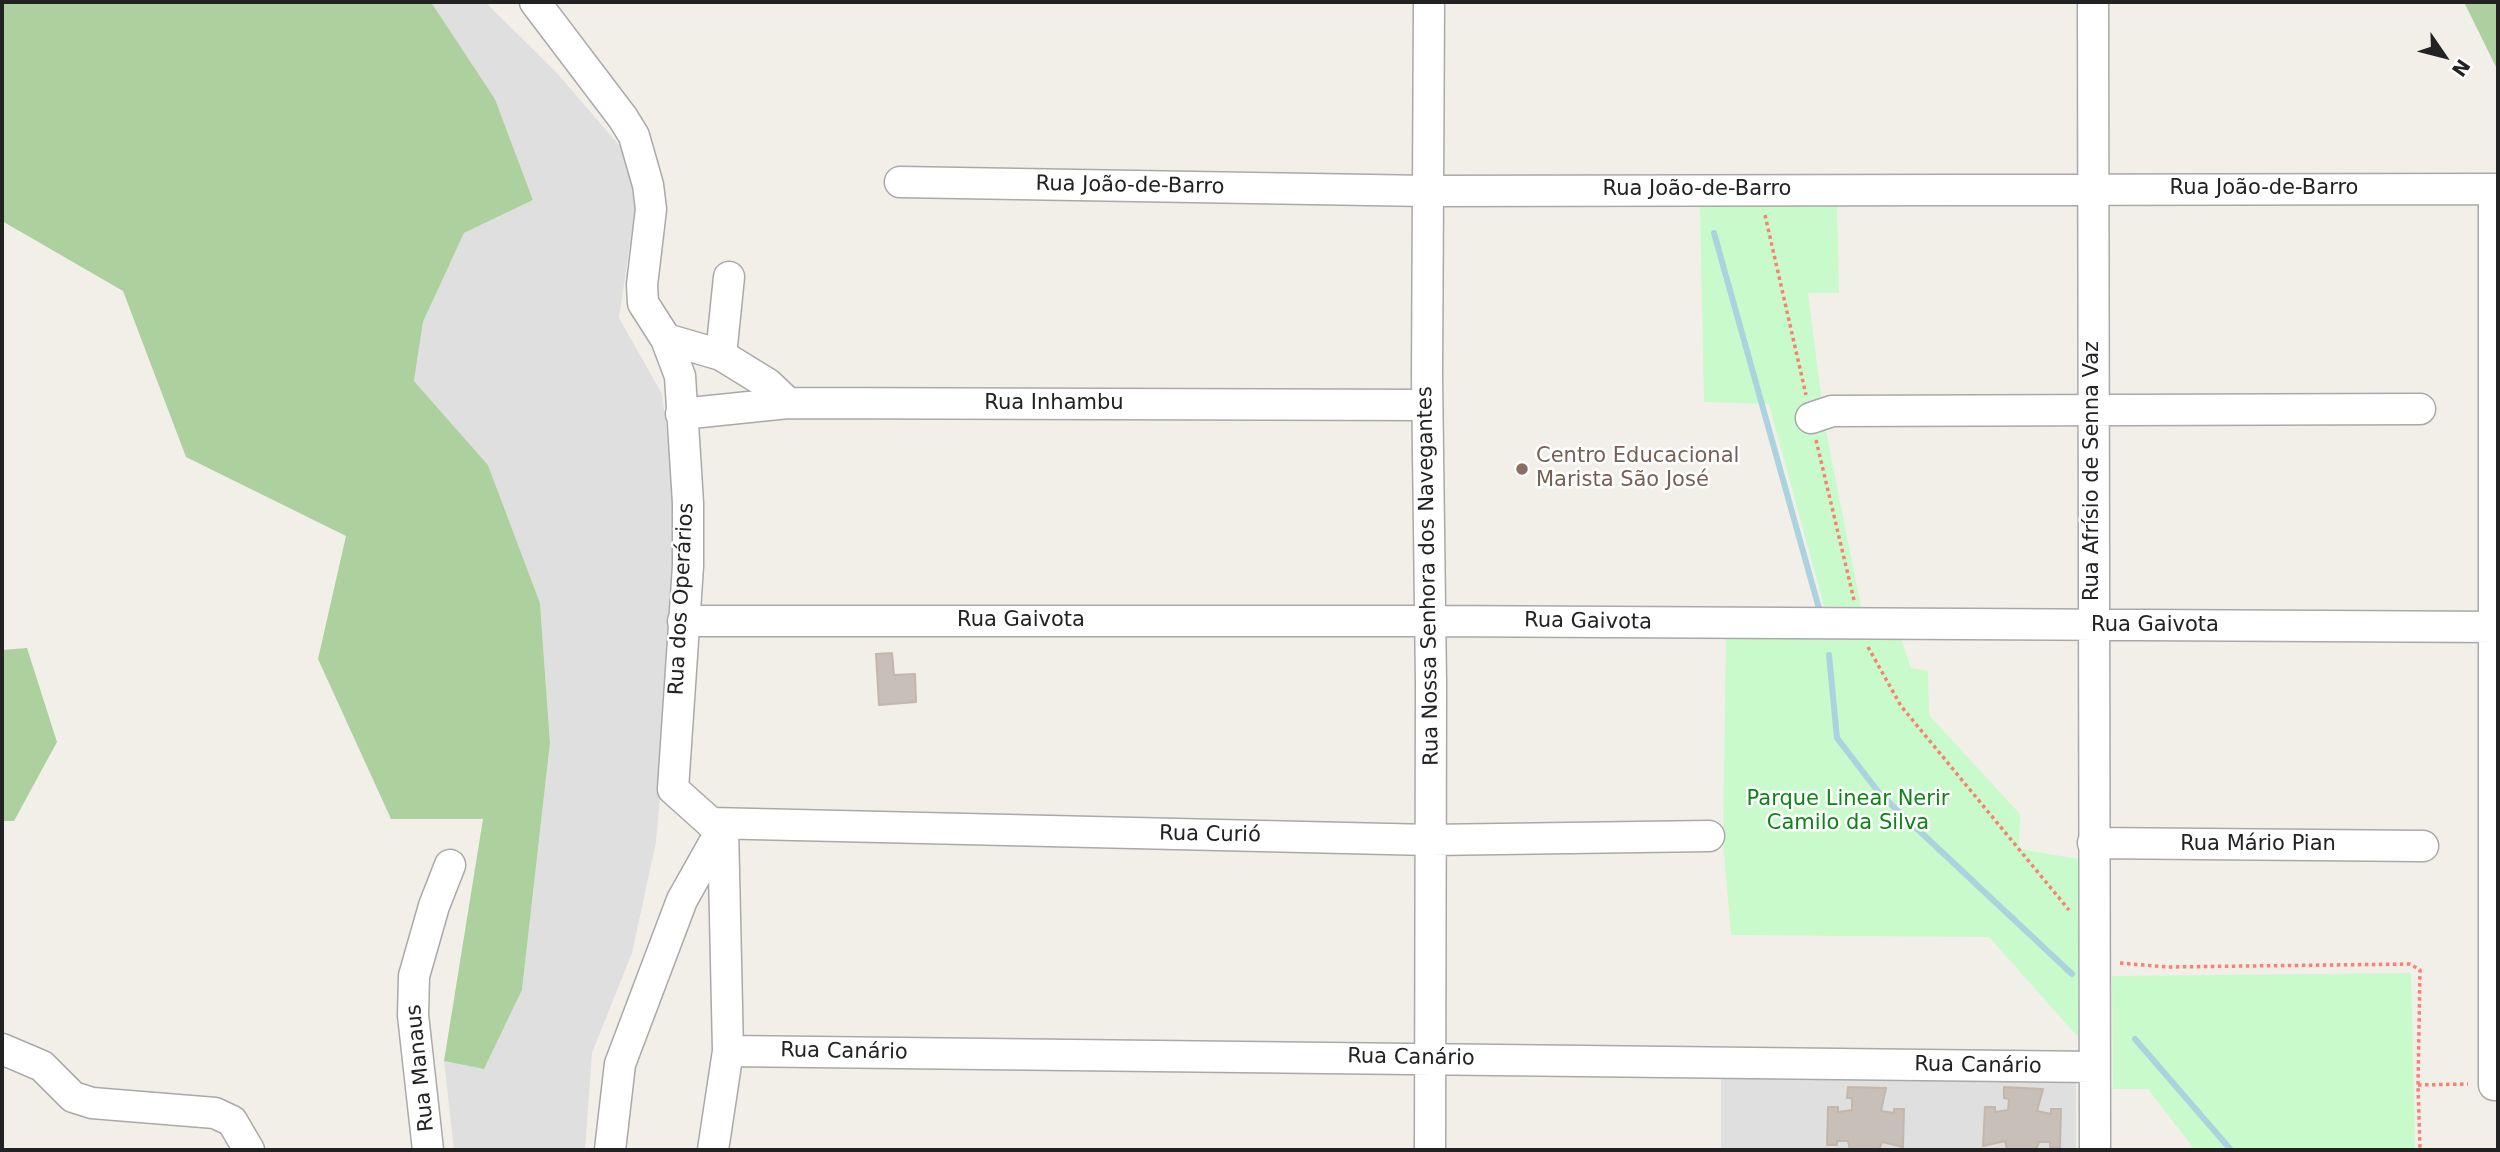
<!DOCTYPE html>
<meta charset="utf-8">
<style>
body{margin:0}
#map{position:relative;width:2500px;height:1152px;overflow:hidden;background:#f2efe9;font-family:"DejaVu Sans",sans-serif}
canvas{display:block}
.frame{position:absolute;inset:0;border:4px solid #222;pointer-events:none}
.north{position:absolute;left:2409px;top:21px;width:70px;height:70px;-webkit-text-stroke:5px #fff;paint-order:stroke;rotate:125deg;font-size:19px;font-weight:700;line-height:28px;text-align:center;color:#222}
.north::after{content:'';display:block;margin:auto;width:24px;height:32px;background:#222;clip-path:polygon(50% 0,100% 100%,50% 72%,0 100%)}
</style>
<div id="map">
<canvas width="2500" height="1152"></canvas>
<div class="frame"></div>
<div class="north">N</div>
</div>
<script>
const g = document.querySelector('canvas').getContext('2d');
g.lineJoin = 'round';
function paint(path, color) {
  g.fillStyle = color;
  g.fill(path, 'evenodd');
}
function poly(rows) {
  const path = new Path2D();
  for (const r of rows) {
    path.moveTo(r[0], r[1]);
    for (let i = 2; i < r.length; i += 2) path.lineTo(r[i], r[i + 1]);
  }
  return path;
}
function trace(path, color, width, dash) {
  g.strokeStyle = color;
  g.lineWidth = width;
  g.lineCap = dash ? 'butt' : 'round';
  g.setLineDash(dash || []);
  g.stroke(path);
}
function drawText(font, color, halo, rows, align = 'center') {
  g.font = font + ' "DejaVu Sans",sans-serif';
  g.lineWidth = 5;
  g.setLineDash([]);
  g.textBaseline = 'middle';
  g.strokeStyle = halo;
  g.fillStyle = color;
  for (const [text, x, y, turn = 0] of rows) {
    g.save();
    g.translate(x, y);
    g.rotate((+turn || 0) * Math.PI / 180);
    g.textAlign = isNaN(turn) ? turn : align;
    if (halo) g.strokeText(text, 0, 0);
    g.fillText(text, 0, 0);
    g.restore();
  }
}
const residential = poly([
 [431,2,485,2,556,72,626,153,635,210,619,318,662,394,679,526,675,630,656,842,632,953,592,1053,585,1150,454,1150,444,1061,484,1068,522,990,550,743,540,603,488,465,414,381,423,322,464,233,533,200,495,99],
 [1721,1074,2076,1074,2076,1150,1721,1150]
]);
const forest = poly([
 [2,2,431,2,495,99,533,200,464,233,423,322,414,381,488,465,540,603,550,743,522,990,484,1069,444,1061,483,819,391,819,318,659,346,536,186,457,123,291,2,221],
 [2464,2,2498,2,2498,72,2498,71],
 [27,648,57,742,14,821,2,821,2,650]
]);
const park = poly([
 [1837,202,1839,293,1808,293,1825,426,1861,607,1824,606,1769,404,1704,402,1700,205],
 [1900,635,1911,668,1928,671,1929,715,2020,814,2019,849,2079,859,2078,1037,1989,937,1731,935,1723,842,1726,638],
 [2411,973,2415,1150,2195,1150,2148,1089,2113,1089,2112,976]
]);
const stream = poly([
 [1714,233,1820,612],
 [1829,655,1837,738,1880,794,2072,974],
 [2135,1039,2231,1150]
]);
const building = poly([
 [892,653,894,675,915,674,916,702,879,705,876,654,892,653],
 [1848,1087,1886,1088,1881,1111,1894,1113,1894,1109,1904,1109,1903,1147,1882,1142,1879,1150,1850,1150,1848,1141,1837,1141,1837,1145,1827,1145,1828,1107,1838,1107,1838,1112,1852,1110,1852,1098,1847,1098,1848,1087],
 [2004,1087,2043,1089,2037,1111,2051,1114,2051,1109,2061,1109,2060,1148,2050,1147,2050,1142,2039,1142,2036,1150,2007,1150,2005,1141,1983,1146,1985,1107,1995,1107,1995,1112,2008,1110,2009,1099,2004,1098,2004,1087]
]);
const path = poly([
 [1765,215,1806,395],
 [1816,440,1854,600],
 [1868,647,1901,706,2069,910],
 [2120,963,2167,967,2410,964,2420,970,2418,1085,2420,1150],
 [2418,1085,2468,1084]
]);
const minor = poly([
 [535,2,623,118,634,136,648,185,651,209,642,285,643,303,666,339,680,376,688,503,688,566,673,789,711,823,723,827,682,900,620,1064,610,1150],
 [1429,2,1427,376,1431,683,1430,1150],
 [2093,2,2095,1150],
 [900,182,1428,191,2494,189,2494,1085,2498,1085],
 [666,339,721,355,768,384,788,403],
 [721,355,729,277],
 [681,414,788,403,1427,405],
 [1811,418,1832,411,2420,409],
 [683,621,1431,621,2498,627],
 [711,823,1430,840,1709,836],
 [2093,843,2423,846],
 [2,1049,42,1066,73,1097,92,1103,215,1113,232,1121,249,1150],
 [728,1051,2094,1067],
 [428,1150,413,1015,414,976,434,906,450,865],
 [713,1150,728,1051,723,827]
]);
const markers = [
 [1522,469,7,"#8d6e63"]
];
const streetNames = [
 ["Rua João-de-Barro",1130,186,1],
 ["Rua João-de-Barro",2264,189],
 ["Rua João-de-Barro",1697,190],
 ["Rua Inhambu",1054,404],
 ["Rua Afrísio de Senna Vaz",2093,471,-90],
 ["Rua Nossa Senhora dos Navegantes",1429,576,-91],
 ["Rua dos Operários",682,599,-87],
 ["Rua Gaivota",1021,621],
 ["Rua Gaivota",1588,622,1],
 ["Rua Gaivota",2155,626],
 ["Rua Curió",1210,835,1],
 ["Rua Mário Pian",2258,845],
 ["Rua Canário",844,1052,1],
 ["Rua Canário",1411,1058,1],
 ["Rua Canário",1978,1066,1],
 ["Rua Manaus",421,1068,-96]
];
const educationNames = [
 ["Centro Educacional",1536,457],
 ["Marista São José",1536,481]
];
const parkNames = [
 ["Parque Linear Nerir",1848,800],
 ["Camilo da Silva",1848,824]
];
paint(residential, '#e0dfdf');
paint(forest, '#add19e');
paint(park, '#c8facc');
trace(stream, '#aad3df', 6);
paint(building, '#c7bfb8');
trace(building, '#c4b6ab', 2);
trace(minor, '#a9a9a9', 33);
trace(path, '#fa8072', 3.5, [3.5, 3.5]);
trace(minor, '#fff', 30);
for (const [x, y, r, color] of markers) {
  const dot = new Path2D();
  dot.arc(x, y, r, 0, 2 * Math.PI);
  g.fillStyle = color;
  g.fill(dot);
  trace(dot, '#fff', 2.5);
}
drawText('21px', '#222', '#fff', streetNames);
drawText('21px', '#785e54', '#fff', educationNames, 'left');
drawText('21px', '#0c8416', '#fff', parkNames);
</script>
